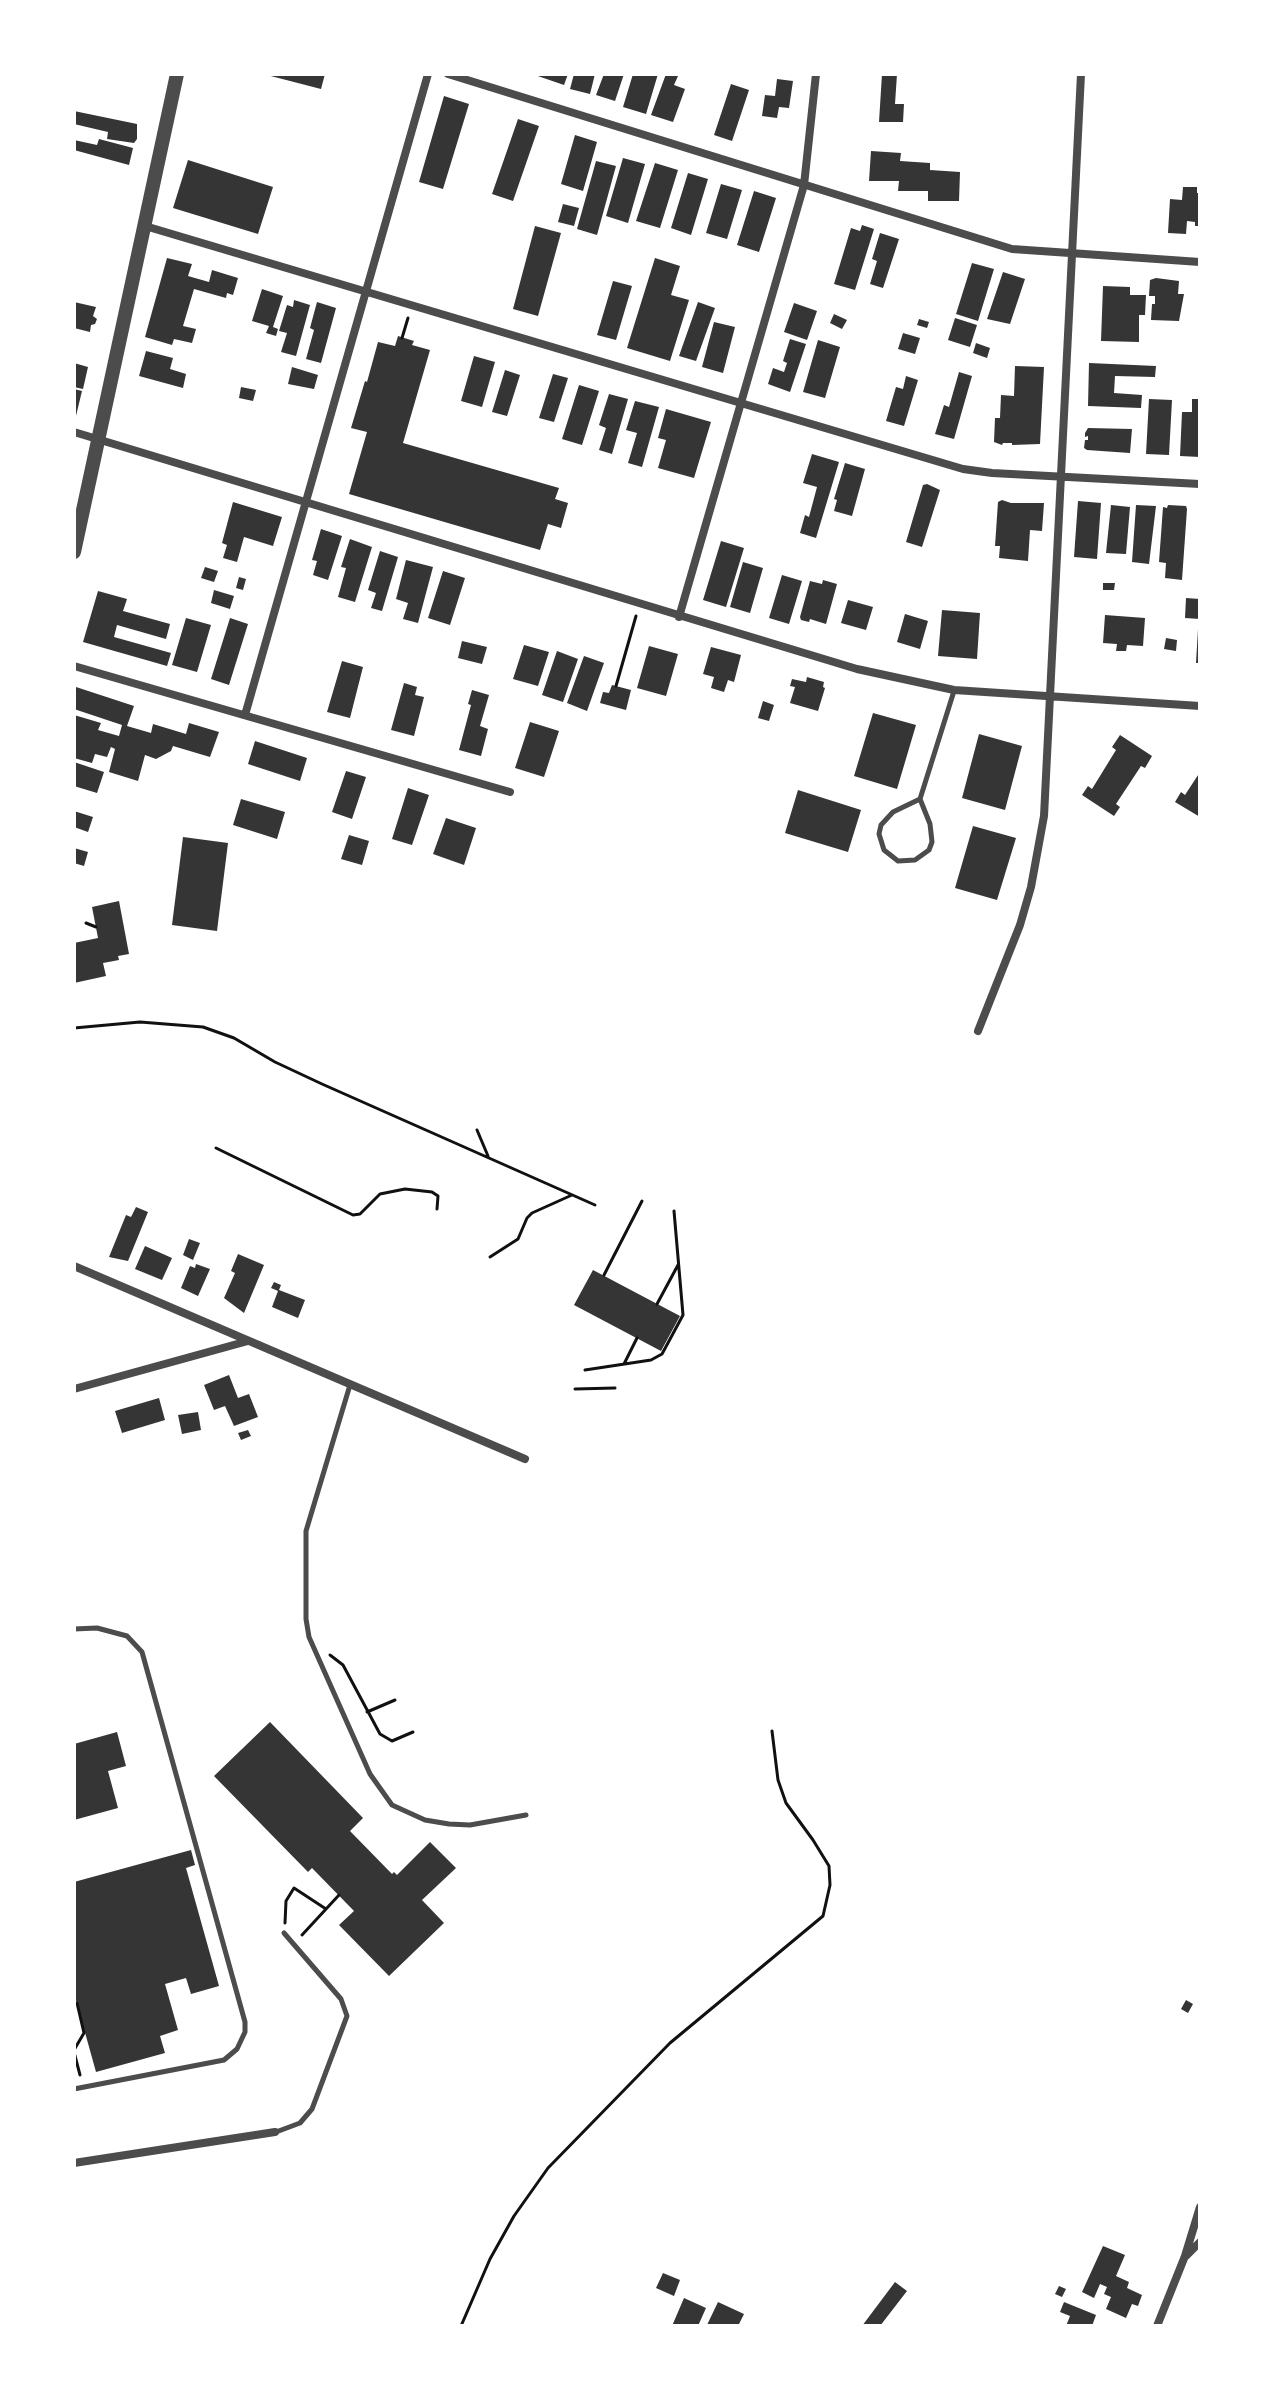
<!DOCTYPE html>
<style>
body{margin:0}
#map{position:relative;width:1274px;height:2400px;overflow:hidden;background:#fff;font-family:"Open Sans",sans-serif}
canvas{display:block}
.frame{position:absolute;inset:0;border:76px solid #fff;pointer-events:none}
</style>
<div id="map">
<canvas width="1274" height="2400"></canvas>
<div class="frame"></div>
</div>
<script>
const g = document.querySelector('canvas').getContext('2d');
g.lineJoin = 'round';
function paint(path, color) {
  g.fillStyle = color;
  g.fill(path, 'evenodd');
}
function poly(rows) {
  const path = new Path2D();
  for (const r of rows) {
    path.moveTo(r[0], r[1]);
    for (let i = 2; i < r.length; i += 2) path.lineTo(r[i], r[i + 1]);
  }
  return path;
}
function trace(path, color, width, dash) {
  g.strokeStyle = color;
  g.lineWidth = width;
  g.lineCap = dash ? 'butt' : 'round';
  g.setLineDash(dash || []);
  g.stroke(path);
}
const building = poly([
 [263,74,325,74,321,89],
 [532,74,568,74,564,85],
 [574,74,595,74,590,94,570,89],
 [604,74,624,74,615,101,596,95],
 [633,74,658,74,646,114,623,107],
 [666,74,678,76,674,85,685,89,673,122,651,115],
 [882,74,897,74,895,104,904,104,903,122,879,122],
 [777,79,793,81,789,108,779,107,777,118,762,116,765,95,775,96],
 [731,84,749,90,732,141,714,135],
 [444,96,469,104,443,189,419,182],
 [74,111,137,124,137,139,134,143,107,139,108,132,74,124],
 [518,119,539,126,513,201,492,194],
 [575,135,597,142,583,191,561,184],
 [99,139,133,148,129,165,74,150,74,140,97,145],
 [871,151,901,153,900,161,930,163,930,170,960,172,959,201,928,201,928,191,898,191,899,181,869,181],
 [623,158,645,164,628,223,606,216],
 [188,160,273,187,258,234,173,208],
 [596,161,616,166,597,235,577,229],
 [655,163,678,170,660,228,636,221],
 [688,173,708,179,691,235,671,228],
 [721,184,742,190,727,239,706,233],
 [1183,187,1197,187,1197,193,1200,193,1200,226,1195,226,1195,222,1187,221,1186,234,1168,233,1170,199,1182,200],
 [754,191,776,198,759,252,737,245],
 [563,204,579,208,574,226,558,222],
 [862,225,874,229,855,290,834,284,851,228,860,231],
 [535,226,561,233,538,316,513,309],
 [880,233,899,239,883,288,870,284,877,261,872,259],
 [167,258,192,264,188,276,209,282,212,270,238,278,233,295,227,293,226,298,194,289,183,326,196,329,192,343,174,339,172,345,145,337],
 [655,258,680,266,671,295,689,300,670,361,627,348],
 [972,263,994,269,978,321,956,314],
 [1003,272,1025,279,1010,324,987,319],
 [1156,278,1179,281,1178,294,1184,294,1179,321,1151,320,1152,304,1155,304,1155,296,1149,296,1150,280],
 [613,281,632,286,616,340,597,335],
 [1103,286,1130,287,1130,295,1146,295,1145,315,1139,315,1139,342,1101,341],
 [262,289,283,296,273,327,278,329,276,336,266,333,269,326,252,321],
 [294,300,310,305,296,356,281,352,287,333,279,331,287,305,293,307],
 [74,302,96,307,93,316,97,319,95,324,91,325,90,332,74,328],
 [317,302,336,308,321,363,306,359,314,330,310,328],
 [698,302,715,308,696,361,679,356],
 [794,303,817,311,807,340,784,332],
 [834,314,847,320,842,329,830,323],
 [955,318,977,325,970,347,948,340],
 [919,319,929,322,927,328,917,325],
 [714,322,735,327,723,373,702,367],
 [903,333,920,338,915,354,898,349],
 [398,336,414,341,412,345,430,350,403,443,559,488,555,499,568,503,561,528,548,524,540,550,349,494,367,432,351,428,365,381,367,382,378,342,395,346],
 [790,339,806,344,790,392,768,384,773,368,784,372,787,363,783,361],
 [818,340,840,347,825,398,803,392],
 [976,343,990,348,987,358,973,353],
 [146,351,173,358,170,369,186,374,183,388,139,376],
 [474,356,495,362,482,407,461,401],
 [74,363,88,367,83,389,74,387],
 [1089,363,1156,366,1155,377,1115,376,1114,393,1142,395,1141,408,1088,406],
 [1015,366,1044,367,1040,444,1012,445,1012,443,1003,443,1002,445,994,442,995,418,1000,418,1001,395,1014,396],
 [292,367,318,375,314,389,288,384],
 [505,370,520,375,507,416,492,412],
 [959,372,972,376,954,439,935,434,944,405,949,407],
 [553,374,568,378,554,422,539,418],
 [906,376,918,380,904,426,886,421,896,387,903,389],
 [579,385,599,391,582,445,562,439],
 [241,387,256,390,253,401,239,398],
 [74,389,82,391,75,420,74,420],
 [609,394,628,399,612,454,599,450,606,428,599,425],
 [1149,399,1172,400,1169,455,1146,454],
 [1192,399,1200,399,1200,457,1180,456,1182,412,1192,412],
 [635,401,659,407,642,467,628,463,637,433,626,430],
 [666,409,711,422,694,478,658,468,666,440,658,438],
 [1088,428,1132,429,1130,453,1087,450,1084,448,1085,440,1088,440,1088,436,1085,437,1085,433],
 [812,454,839,462,816,538,800,533,805,515,809,517,817,487,803,483],
 [845,463,865,469,852,516,834,511,837,500,834,499],
 [927,484,940,490,922,547,906,542,923,485],
 [1002,500,1011,503,1044,503,1042,531,1030,530,1028,561,999,558,1000,546,995,546,998,502],
 [1078,501,1101,503,1097,559,1074,557],
 [233,502,282,517,273,546,244,537,237,562,223,558,227,545,222,543],
 [1111,505,1130,507,1126,554,1106,553],
 [1136,505,1156,506,1149,564,1132,562],
 [1168,505,1186,506,1187,509,1182,580,1165,578,1166,563,1159,562,1163,507,1167,508],
 [321,529,342,536,328,580,313,575,317,561,312,560],
 [350,539,372,547,355,602,338,597,346,568,341,567],
 [721,541,744,548,726,607,703,600],
 [380,551,398,557,382,611,371,608,376,593,368,590],
 [406,560,433,567,418,623,403,619,408,603,396,599],
 [743,562,763,568,750,613,730,607],
 [205,567,218,571,214,582,201,578],
 [443,571,465,578,450,625,428,618],
 [782,575,802,581,789,624,769,618],
 [239,577,246,579,243,590,236,588],
 [823,580,837,584,826,624,810,619,809,622,801,620,800,617,810,581,822,584],
 [1103,583,1115,583,1114,590,1103,590],
 [214,590,234,596,230,609,211,603],
 [98,591,127,599,123,611,170,624,166,639,117,625,114,637,171,653,167,666,83,642],
 [1186,598,1200,599,1200,619,1185,618],
 [848,600,873,607,866,630,841,623],
 [942,610,980,613,977,659,938,656],
 [905,614,928,621,920,649,897,642],
 [1105,615,1145,618,1143,646,1127,645,1126,651,1116,651,1117,644,1103,643],
 [186,618,211,625,197,672,172,665],
 [230,618,248,624,229,685,211,679],
 [1198,629,1200,629,1200,663,1196,663],
 [1166,638,1177,640,1176,651,1164,649],
 [462,641,487,647,482,664,458,658],
 [524,645,549,652,538,686,513,679],
 [649,646,678,654,666,696,637,688],
 [711,647,741,655,734,682,728,680,724,692,711,688,714,677,703,674],
 [557,651,578,659,563,702,542,695],
 [584,656,604,663,587,711,567,703],
 [342,661,363,667,350,718,327,712],
 [807,677,824,682,823,687,825,688,818,711,790,703,795,687,790,686,792,679,806,682],
 [404,683,417,687,415,695,424,697,414,736,391,730],
 [612,685,631,690,626,710,600,703,603,692,609,693],
 [76,687,134,706,127,726,151,733,153,724,186,734,189,723,219,732,210,757,173,746,171,751,156,759,145,755,138,781,109,772,115,749,111,747,107,757,95,754,92,763,74,758,74,715,101,723,98,730,119,736,122,725,74,709],
 [472,690,489,695,480,726,488,729,481,756,459,750,471,705,468,704],
 [763,701,774,705,769,721,758,718],
 [873,713,916,725,897,789,854,776],
 [530,722,559,731,544,777,515,768],
 [979,734,1022,746,1005,810,962,798],
 [1120,735,1152,756,1145,768,1141,766,1116,804,1120,807,1114,816,1082,795,1088,786,1092,789,1116,750,1112,747],
 [255,741,307,758,300,781,248,764],
 [74,762,104,772,97,793,74,786],
 [346,771,366,777,352,819,332,812],
 [1200,772,1200,817,1175,802,1181,792,1185,795],
 [408,788,429,795,412,845,392,839],
 [798,790,861,810,848,852,785,833],
 [241,799,285,812,277,839,233,825],
 [74,811,93,817,88,832,74,827],
 [446,818,476,828,464,865,433,854],
 [973,826,1016,838,997,900,955,888],
 [349,835,369,841,362,865,341,859],
 [183,837,228,843,217,931,172,925],
 [74,848,88,852,84,866,74,863],
 [119,901,129,954,118,956,119,960,103,963,106,976,74,983,74,943,98,938,92,907],
 [136,1207,148,1212,128,1261,109,1257,126,1215,131,1217],
 [189,1239,200,1243,193,1260,183,1255],
 [145,1246,172,1258,162,1280,135,1269],
 [238,1254,264,1265,244,1313,224,1298,235,1273,231,1271],
 [196,1264,210,1269,198,1296,181,1288,190,1266,195,1268],
 [593,1270,680,1316,661,1351,574,1305],
 [274,1282,281,1285,279,1290,305,1300,298,1318,272,1307,278,1291,271,1288],
 [229,1375,238,1398,249,1394,258,1417,234,1426,225,1406,214,1410,204,1385],
 [159,1398,165,1420,122,1433,115,1411],
 [198,1412,201,1430,182,1434,178,1415],
 [248,1430,251,1436,241,1440,238,1433],
 [270,1722,363,1818,350,1831,392,1874,394,1872,397,1875,430,1842,456,1868,422,1900,444,1923,389,1976,339,1925,354,1911,312,1868,308,1872,214,1776],
 [117,1732,126,1766,108,1771,118,1808,74,1820,74,1744],
 [191,1850,195,1865,186,1868,219,1986,191,1994,186,1978,165,1984,178,2030,160,2036,165,2053,96,2072,74,1993,74,1882],
 [1186,2000,1193,2004,1188,2013,1181,2009],
 [1103,2246,1125,2255,1116,2276,1129,2282,1127,2288,1142,2295,1138,2306,1132,2304,1126,2318,1106,2309,1111,2297,1104,2294,1107,2287,1100,2284,1094,2298,1082,2292],
 [663,2273,680,2280,674,2296,656,2288],
 [895,2282,907,2291,880,2326,862,2326],
 [1059,2286,1066,2289,1062,2297,1055,2294],
 [684,2298,706,2308,698,2326,672,2326],
 [718,2302,744,2314,738,2326,707,2325],
 [1064,2302,1096,2315,1092,2326,1066,2326,1070,2316,1060,2312]
]);
const path = poly([
 [402,338,408,318],
 [616,686,636,616],
 [86,923,96,927],
 [74,1028,140,1022,203,1027,234,1038,275,1062,322,1084,595,1205],
 [477,1130,488,1156],
 [216,1148,353,1215,360,1214,380,1194,405,1189,432,1192,438,1196,437,1209],
 [490,1257,518,1239,527,1218,532,1213,572,1195],
 [604,1275,642,1201],
 [657,1304,678,1265],
 [624,1364,637,1338],
 [585,1370,651,1360,662,1354,683,1315,674,1211],
 [575,1389,615,1388],
 [330,1655,343,1665,380,1734,392,1741,413,1732],
 [367,1712,395,1700],
 [285,1923,286,1901,294,1888,326,1909],
 [302,1935,339,1895],
 [74,2050,84,2033,77,2003],
 [74,2052,80,2075],
 [461,2326,490,2259,514,2216,548,2168,670,2043,823,1916,830,1885,829,1866,813,1840,786,1803,778,1780,772,1731]
]);
const service = poly([
 [920,799,930,824,932,842,929,850,915,860,898,861,884,850,879,834,881,825,893,812,920,799,954,691],
 [350,1385,306,1531,306,1619,309,1637,370,1774,392,1805,425,1820,449,1824,470,1825,526,1815],
 [74,1629,97,1628,127,1636,142,1652,245,2022,245,2032,237,2049,224,2060,74,2089],
 [276,2132,300,2123,312,2109,347,2016,341,1999,284,1933]
]);
const minor = poly([
 [448,74,1012,249,1200,262],
 [145,226,963,469,992,473,1200,484],
 [74,432,857,669,954,690,1200,706],
 [679,617,804,185,816,74],
 [74,666,510,792],
 [245,715,428,74],
 [978,1031,1020,925,1031,887,1044,816,1081,74],
 [74,1266,525,1459],
 [74,1389,248,1341],
 [74,2163,275,2132],
 [1186,2256,1200,2242],
 [1157,2326,1185,2256,1200,2207]
]);
const tertiary = poly([
 [74,552,177,74]
]);
paint(building, '#353535');
trace(path, '#111', 3);
trace(service, '#4c4c4c', 5);
trace(minor, '#4c4c4c', 8);
trace(tertiary, '#4c4c4c', 14);
</script>
